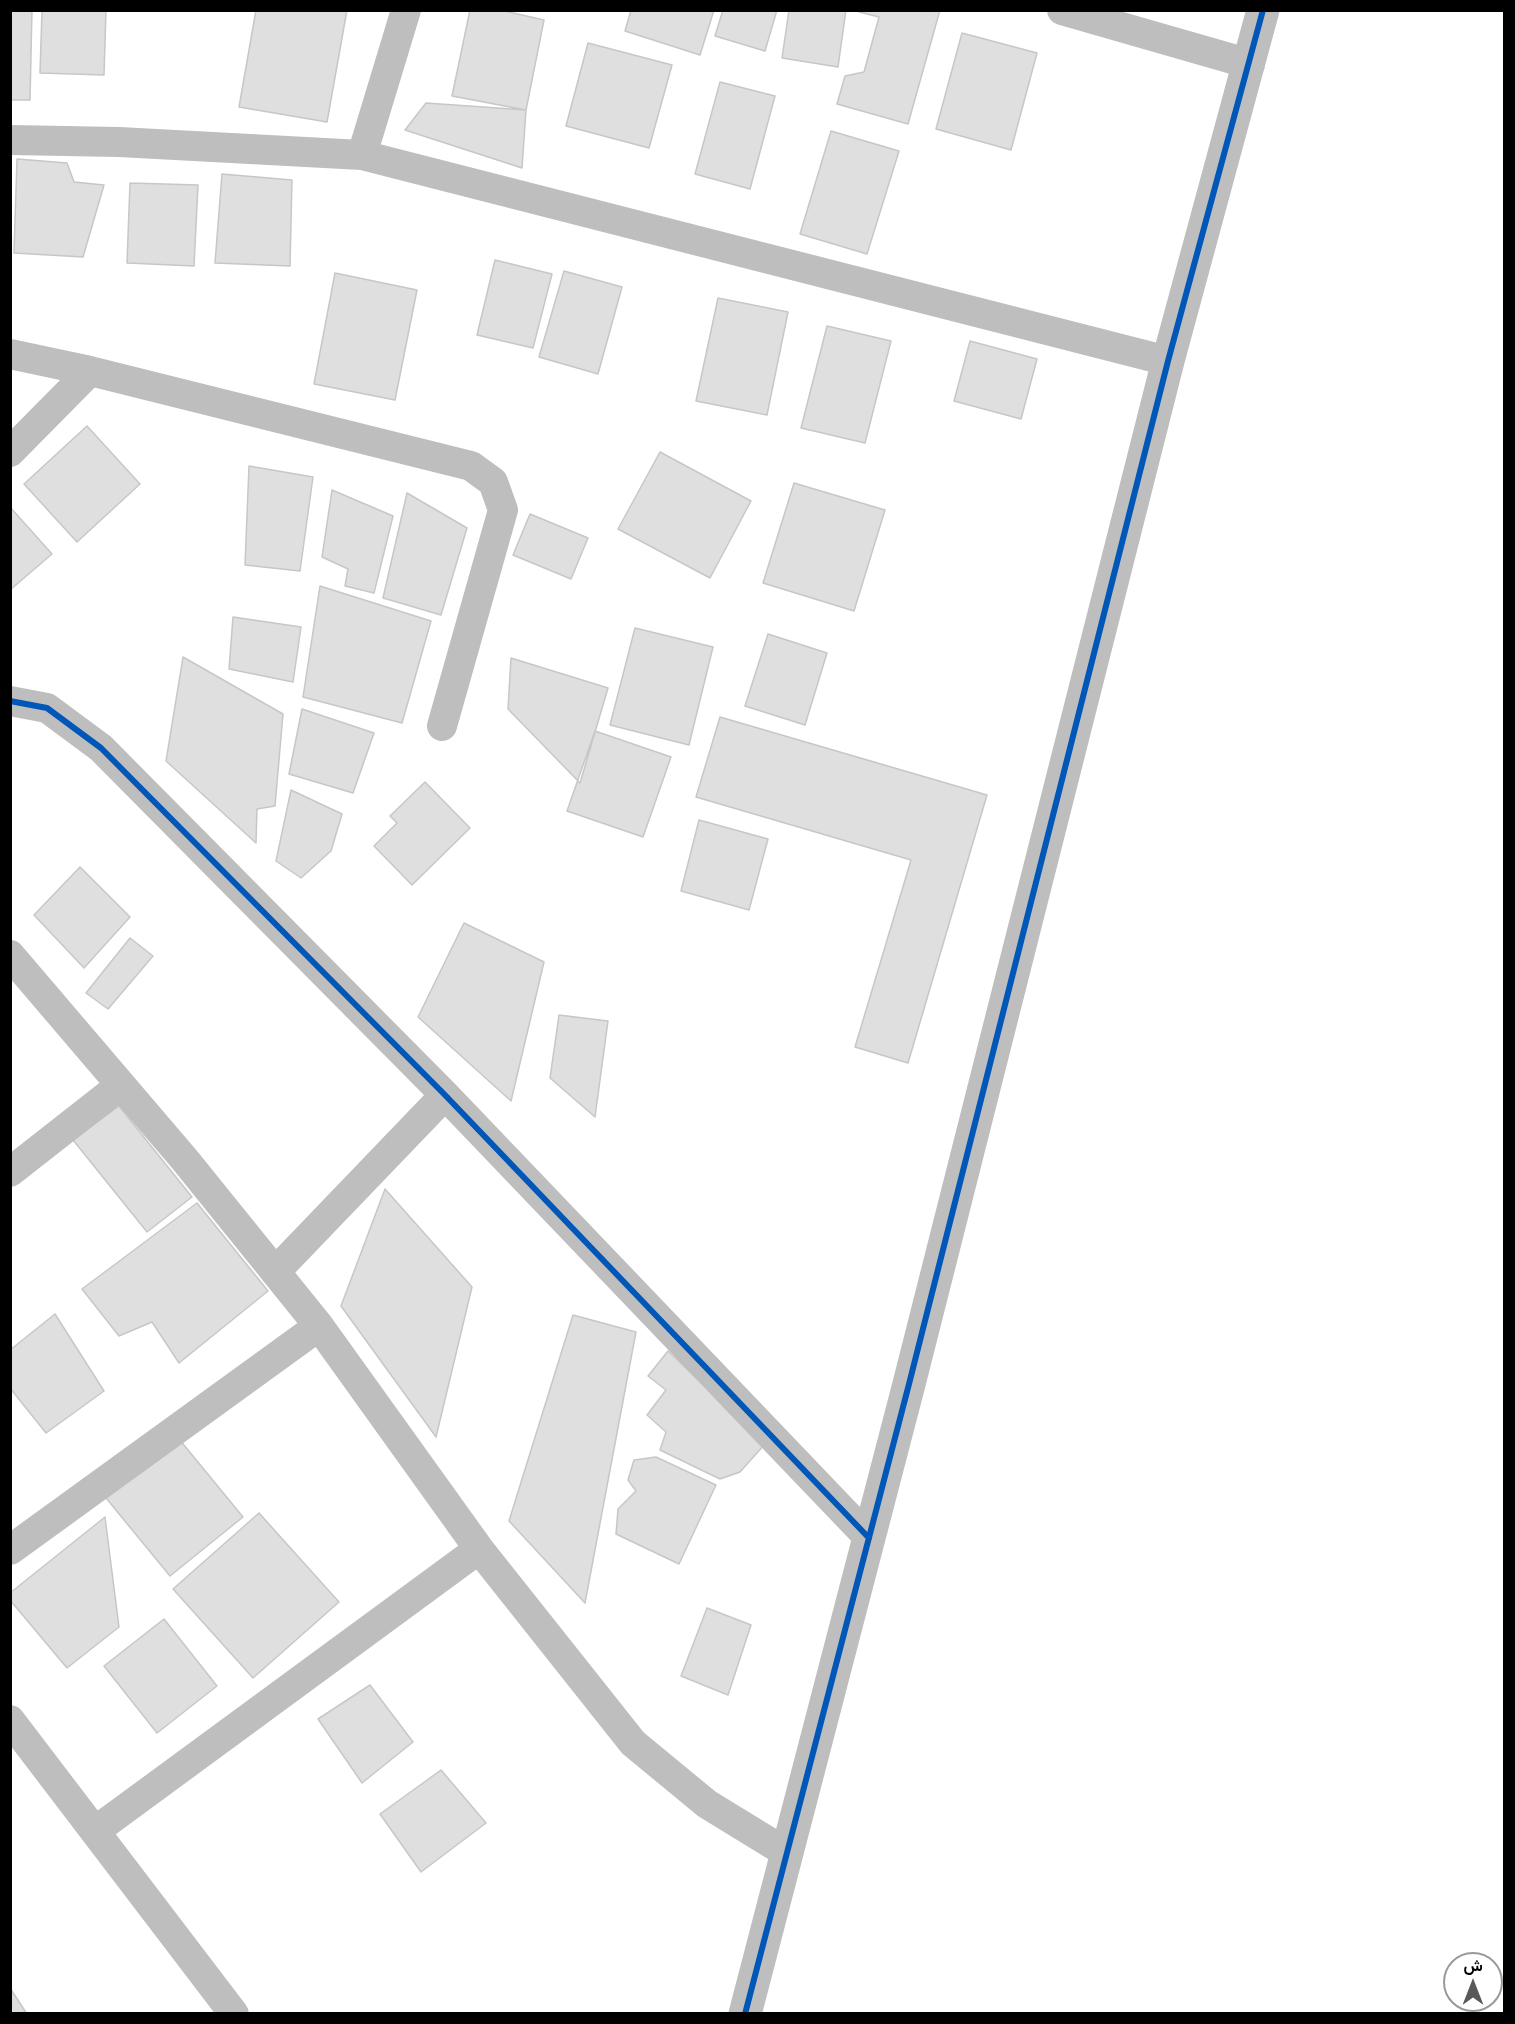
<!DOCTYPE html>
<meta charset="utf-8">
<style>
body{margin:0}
#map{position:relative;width:1515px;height:2024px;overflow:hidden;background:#fff;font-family:Roboto,Vazirmatn,sans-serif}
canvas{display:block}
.frame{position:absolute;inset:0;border:12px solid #000;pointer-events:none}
.north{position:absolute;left:1443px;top:1952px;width:60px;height:60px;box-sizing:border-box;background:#fff;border:2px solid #999;border-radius:50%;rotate:0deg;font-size:16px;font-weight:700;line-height:24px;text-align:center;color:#000}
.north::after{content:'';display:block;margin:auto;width:21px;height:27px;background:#595959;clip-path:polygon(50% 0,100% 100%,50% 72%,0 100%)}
</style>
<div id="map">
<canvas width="1515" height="2024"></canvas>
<div class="frame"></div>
<div class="north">ش</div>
</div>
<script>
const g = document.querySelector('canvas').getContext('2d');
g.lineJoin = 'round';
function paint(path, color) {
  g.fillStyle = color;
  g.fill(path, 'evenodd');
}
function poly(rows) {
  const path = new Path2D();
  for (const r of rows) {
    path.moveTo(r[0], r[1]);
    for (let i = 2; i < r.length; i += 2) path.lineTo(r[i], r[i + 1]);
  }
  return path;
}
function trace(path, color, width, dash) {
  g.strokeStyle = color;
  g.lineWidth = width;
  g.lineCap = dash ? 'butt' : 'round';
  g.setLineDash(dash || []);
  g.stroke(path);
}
const building = poly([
 [10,10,32,10,30,100,10,100,10,10],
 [42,10,106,10,104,75,40,73,42,10],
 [256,10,347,10,327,122,239,107,256,10],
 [470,10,500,10,544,20,526,110,452,96,470,10],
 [631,10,714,10,700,55,625,31,631,10],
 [723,10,777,10,765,51,715,36,723,10],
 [789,10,846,10,838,67,782,58,789,10],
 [859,10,940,10,908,124,837,104,845,76,864,72,879,17,859,12,859,10],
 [962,33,1037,53,1011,150,936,129,962,33],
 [588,43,672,65,649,148,566,126,588,43],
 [720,82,775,96,750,189,695,174,720,82],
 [426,103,526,110,522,168,405,130,426,103],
 [831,131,899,151,867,254,800,234,831,131],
 [17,159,67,163,74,182,104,185,83,257,14,253,17,159],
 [222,174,292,180,290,266,215,263,222,174],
 [130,183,198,185,194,266,127,263,130,183],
 [495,260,552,274,533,348,477,335,495,260],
 [564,271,622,287,598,374,539,357,564,271],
 [335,273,417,290,395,400,314,384,335,273],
 [718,298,788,312,767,415,696,401,718,298],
 [827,326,891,341,865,443,801,428,827,326],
 [970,341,1037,359,1021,419,954,401,970,341],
 [87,426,140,484,77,542,24,484,87,426],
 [660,452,751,501,710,578,618,529,660,452],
 [249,466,313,477,300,571,245,565,249,466],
 [794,483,885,510,854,611,763,583,794,483],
 [332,490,393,516,374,593,345,586,348,569,322,557,332,490],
 [407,493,467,528,441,615,383,598,407,493],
 [10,507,52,554,10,590,10,507],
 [530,514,588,538,571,579,513,555,530,514],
 [320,586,431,621,402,723,303,697,320,586],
 [233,617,301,627,293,682,229,669,233,617],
 [635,628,713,647,689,745,610,725,635,628],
 [768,634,827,653,805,725,745,706,768,634],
 [183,657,283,714,275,806,257,809,256,843,166,761,183,657],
 [511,658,608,688,580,783,508,709,511,658],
 [302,709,374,733,353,793,289,774,302,709],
 [720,717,987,795,908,1063,855,1047,911,860,696,797,720,717],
 [595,731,671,757,643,837,567,811,595,731],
 [425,782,470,828,412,885,374,846,397,823,390,816,425,782],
 [291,790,342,814,331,851,301,878,276,861,291,790],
 [699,820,768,839,749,910,681,891,699,820],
 [80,867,130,917,84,968,34,915,80,867],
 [464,923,544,962,511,1101,418,1017,464,923],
 [130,938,153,956,108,1009,86,993,130,938],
 [559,1015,608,1021,595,1117,550,1078,559,1015],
 [119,1106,192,1197,147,1232,73,1140,119,1106],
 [385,1189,472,1287,436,1437,341,1306,385,1189],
 [197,1203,268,1291,179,1363,152,1322,119,1336,82,1289,197,1203],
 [55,1314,104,1391,46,1433,10,1388,10,1350,55,1314],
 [573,1315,636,1332,585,1603,509,1521,573,1315],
 [668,1351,765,1444,740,1472,720,1479,660,1450,666,1432,647,1415,666,1390,648,1376,668,1351],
 [179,1439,243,1517,170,1576,106,1498,179,1439],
 [656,1457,716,1485,679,1564,616,1534,618,1509,636,1491,628,1480,634,1460,656,1457],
 [259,1513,339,1602,253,1678,173,1589,259,1513],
 [105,1517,119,1627,67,1668,10,1600,10,1593,105,1517],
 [707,1608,751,1625,728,1695,681,1676,707,1608],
 [164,1619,217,1686,157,1733,104,1666,164,1619],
 [370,1685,413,1742,362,1783,318,1719,370,1685],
 [441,1770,486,1823,421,1872,380,1814,441,1770],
 [10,1988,27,2014,10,2014,10,1988]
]);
const minor = poly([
 [1062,10,1250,64],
 [10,140,119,142,362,155,1168,361],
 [362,155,406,10],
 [10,354,90,371,471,466,493,482,503,510,442,726],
 [10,452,90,371],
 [10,701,47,708,101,748,445,1095,869,1538],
 [10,955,185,1160,319,1326,479,1549,633,1743,707,1804,787,1853],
 [10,1172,121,1085],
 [275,1272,445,1095],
 [10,1550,319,1326],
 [10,1720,234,2014],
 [95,1831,479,1549]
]);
const tertiary = poly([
 [745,2014,909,1384,1168,361,1263,10]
]);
const cycleway = poly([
 [10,701,47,708,101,748,445,1095,869,1538],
 [745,2014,909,1384,1168,361,1263,10]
]);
paint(building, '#dfdfdf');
trace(building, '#c7c7c7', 1.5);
trace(minor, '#bebebe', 30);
trace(tertiary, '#bebebe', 33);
trace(cycleway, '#0057b8', 6);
</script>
